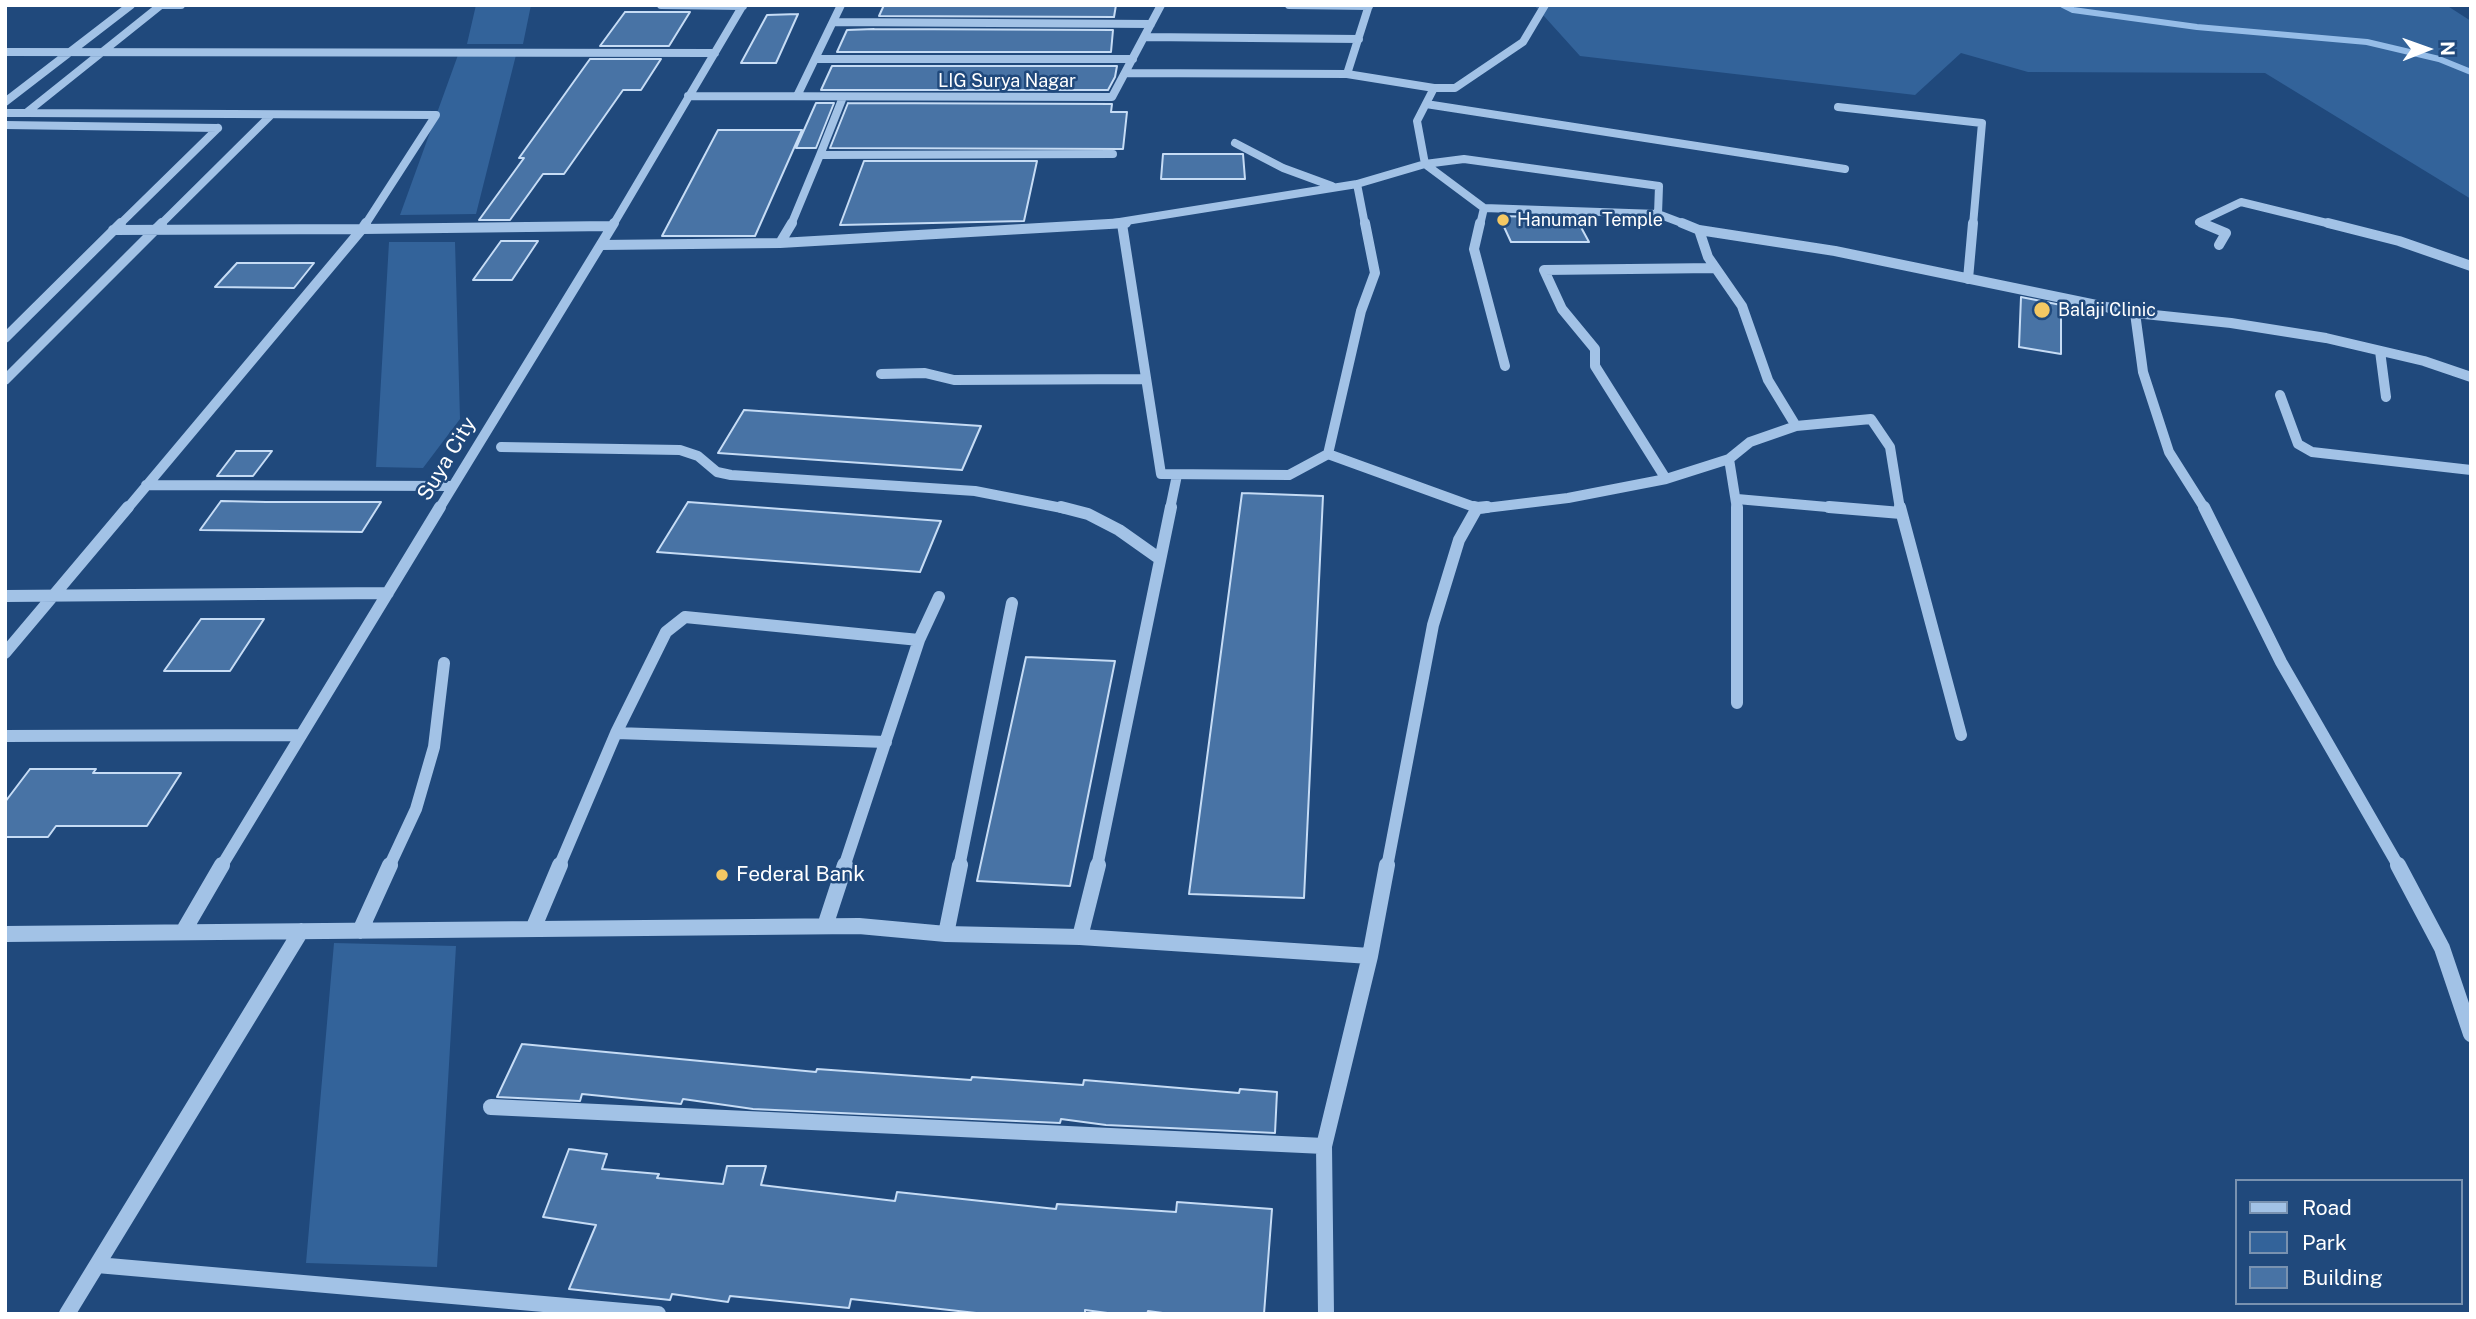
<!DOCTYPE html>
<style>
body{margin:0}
#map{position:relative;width:2476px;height:1319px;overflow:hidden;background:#20497c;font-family:"Public Sans",sans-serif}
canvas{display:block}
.frame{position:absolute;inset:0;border:7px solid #fff;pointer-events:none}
.legend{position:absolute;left:2235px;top:1179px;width:228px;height:126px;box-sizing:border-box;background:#20497c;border:2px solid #7992b0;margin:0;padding:9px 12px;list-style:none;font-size:21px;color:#fff}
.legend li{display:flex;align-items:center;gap:14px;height:35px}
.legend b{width:35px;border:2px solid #7992b0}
.north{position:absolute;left:2392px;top:14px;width:70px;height:70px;-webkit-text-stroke:5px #20497c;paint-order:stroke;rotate:89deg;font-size:19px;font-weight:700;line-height:28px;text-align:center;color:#fff}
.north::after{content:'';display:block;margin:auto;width:24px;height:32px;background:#fff;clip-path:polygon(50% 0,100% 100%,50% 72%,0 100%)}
</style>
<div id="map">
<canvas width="2476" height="1319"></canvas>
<div class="frame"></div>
<ul class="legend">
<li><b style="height:9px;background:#a2c2e6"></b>Road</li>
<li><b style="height:19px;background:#33639a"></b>Park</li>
<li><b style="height:19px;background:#4873a5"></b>Building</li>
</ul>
<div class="north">N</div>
</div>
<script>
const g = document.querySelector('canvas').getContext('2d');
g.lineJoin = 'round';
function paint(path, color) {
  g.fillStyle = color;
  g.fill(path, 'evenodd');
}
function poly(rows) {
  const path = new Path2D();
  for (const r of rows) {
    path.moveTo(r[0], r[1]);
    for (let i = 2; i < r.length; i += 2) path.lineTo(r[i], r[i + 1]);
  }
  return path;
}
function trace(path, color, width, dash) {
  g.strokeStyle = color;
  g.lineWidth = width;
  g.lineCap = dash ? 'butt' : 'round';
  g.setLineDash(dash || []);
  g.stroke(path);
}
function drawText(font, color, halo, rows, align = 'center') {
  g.font = font + ' "Public Sans",sans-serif';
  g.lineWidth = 5;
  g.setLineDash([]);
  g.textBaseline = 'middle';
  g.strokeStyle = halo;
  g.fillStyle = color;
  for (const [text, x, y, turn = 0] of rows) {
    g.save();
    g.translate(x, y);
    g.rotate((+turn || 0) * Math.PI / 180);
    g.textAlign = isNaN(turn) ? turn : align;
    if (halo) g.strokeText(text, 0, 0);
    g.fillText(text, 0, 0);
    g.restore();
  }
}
const green = poly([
 [476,5,531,5,523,44,467,44],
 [1534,5,2446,5,2471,21,2471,199,2265,73,2028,72,1961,53,1915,95,1580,56],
 [458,55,516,55,476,214,400,215],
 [389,242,455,242,460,419,423,468,376,467],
 [334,943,456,946,437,1267,306,1263]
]);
const stream = poly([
 [2063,5,2073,10,2197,27,2367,42,2439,59,2471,72]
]);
const building = poly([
 [884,5,1116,5,1114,17,879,16,884,5],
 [625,12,690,12,669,46,600,46,625,12],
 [798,14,776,63,741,63,767,15,798,14],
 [874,29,1113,30,1111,52,837,52,847,30,874,29],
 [590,59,661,59,641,90,623,90,564,174,543,174,510,220,479,220,524,158,519,158,590,59],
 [832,66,1117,66,1115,77,1108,90,821,90,832,66],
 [816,103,834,103,816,148,796,148,816,103],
 [848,103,1112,104,1111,112,1127,112,1123,149,830,148,848,103],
 [718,130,802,130,755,236,662,236,718,130],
 [1163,154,1243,154,1245,179,1161,179,1163,154],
 [864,161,1037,161,1024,221,840,225,864,161],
 [1499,216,1576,218,1589,242,1511,242,1499,216],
 [501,241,538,241,512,280,473,280,501,241],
 [237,263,314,263,294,288,215,287,237,263],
 [2021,297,2061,305,2061,354,2019,347,2021,297],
 [744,410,981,426,962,470,718,453,744,410],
 [236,451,272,451,253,476,217,476,236,451],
 [1242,493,1323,496,1304,898,1189,894,1242,493],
 [221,501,266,502,381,502,362,532,200,530,221,501],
 [688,502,941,521,920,572,657,552,688,502],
 [201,619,264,619,230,671,164,671,201,619],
 [1026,657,1115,661,1070,886,977,881,1026,657],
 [30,769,96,769,93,773,181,773,147,826,56,826,48,837,5,837,5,802,30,769],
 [522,1044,816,1072,817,1069,971,1080,972,1077,1083,1085,1084,1080,1239,1093,1240,1089,1277,1092,1275,1133,1106,1125,1061,1119,1060,1123,753,1109,683,1099,681,1104,582,1094,580,1101,497,1097,522,1044],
 [569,1149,607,1154,602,1169,659,1174,657,1178,723,1184,727,1166,766,1166,761,1185,895,1201,897,1192,1056,1209,1057,1204,1176,1212,1177,1202,1272,1209,1264,1314,1170,1314,1148,1311,1147,1314,1115,1314,1085,1310,1085,1314,985,1314,851,1299,849,1308,730,1296,728,1302,672,1294,670,1300,569,1289,596,1225,543,1217,569,1149]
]);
const minorFar3 = poly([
 [161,5,181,5],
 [161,5,26,113,436,115,365,225],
 [661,5,743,6],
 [1289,5,1369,6],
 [833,22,1151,24],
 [1144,37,1359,39],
 [5,52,715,53],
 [815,59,1133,59],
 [1125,73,1347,74,1434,88,1417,121,1425,164,1484,208,1658,214,1687,225],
 [1347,74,1369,5],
 [1434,88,1455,88,1523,42,1545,5],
 [688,96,1112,97,1161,5],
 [797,96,841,5],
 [5,102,131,5],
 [1426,104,1845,169],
 [1838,107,1982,123,1973,225],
 [5,113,26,113],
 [5,125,218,128],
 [1235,143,1283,168,1332,186],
 [820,155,843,97],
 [1357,184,1365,225],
 [119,225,218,128],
 [160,225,271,115],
 [613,225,743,5],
 [791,225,820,155,1113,154],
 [1101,225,1357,184,1425,164,1464,159,1659,186,1658,214],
 [1480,225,1484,208],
 [2207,225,2199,222,2241,202,2335,225]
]);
const minorFar2 = poly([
 [1480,223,1474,249,1505,366],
 [1682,223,1699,230,1835,251,2135,313,2231,323,2326,338,2424,361,2471,377],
 [2202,223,2226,233,2219,245],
 [2328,223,2399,241,2471,266],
 [1122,224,1161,474,1289,475,1328,454,1361,311,1375,273,1365,223],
 [113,230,362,229,366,223],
 [1699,230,1708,257,1742,306,1768,380,1796,426],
 [780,243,792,223],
 [601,245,780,243,1126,223],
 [1968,279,1973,223],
 [2135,313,2143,372,2169,452,2205,509],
 [5,338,121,223],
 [2380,351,2386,397],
 [881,374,925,373,954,380,1146,379],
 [5,380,162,223],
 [2280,395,2298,444,2312,452,2471,470],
 [501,447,680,450,698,456,717,472,731,475,975,491,1067,509],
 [1328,454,1477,508],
 [1729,459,1737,509],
 [1666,479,1595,366,1595,349,1562,309,1544,270,1715,268],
 [146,485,453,486],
 [1737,499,1850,509],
 [127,509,362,229,610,226],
 [439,509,614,223],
 [1170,509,1177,475],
 [1477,509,1568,498,1666,479,1729,459,1750,442,1796,426,1871,419,1890,447,1900,509]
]);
const minorFar1 = poly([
 [1061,507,1088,514,1119,530,1160,559],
 [1474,507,1477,508],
 [1737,507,1737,703],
 [1829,507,1901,513],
 [1900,507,1961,735],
 [2204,507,2281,662,2399,867],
 [5,596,388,593],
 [919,640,939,597],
 [5,653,128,507],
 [616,733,886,742],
 [5,736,299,735],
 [221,867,440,507],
 [389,867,416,809,434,747,444,663],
 [559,867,616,733,666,632,685,617,919,640,844,867],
 [959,867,1012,603],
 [1097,867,1171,507],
 [1387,867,1433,625,1459,540,1477,508,1487,507]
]);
const minor = poly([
 [2398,865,2442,948,2471,1034],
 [825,926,845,865],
 [533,929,560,865],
 [360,931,390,865],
 [183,932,222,865],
 [5,934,859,926,946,934,1080,937,1370,956],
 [946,934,960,865],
 [1080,937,1098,865],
 [491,1107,1324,1146],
 [97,1265,658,1314],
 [67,1314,301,931],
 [1326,1314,1324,1146,1370,956,1387,865]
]);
const markers = [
 [1503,220,7,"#f4c863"],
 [2042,310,9,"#f4c863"],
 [722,875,7,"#f4c863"]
];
const farStreetnames = [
 ["LIG Surya Nagar",1007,81]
];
const farPoinames = [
 ["Hanuman Temple",1517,220],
 ["Balaji Clinic",2058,310]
];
const streetNames = [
 ["Suya City",447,459,-59]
];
const poiNames = [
 ["Federal Bank",736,875]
];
paint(green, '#33639a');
trace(stream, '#96bde8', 6);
paint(building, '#4873a5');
trace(building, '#c6dcf5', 2);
trace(minorFar3, '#a2c2e6', 8);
trace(minorFar2, '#a2c2e6', 10);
trace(minorFar1, '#a2c2e6', 12);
trace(minor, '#a2c2e6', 16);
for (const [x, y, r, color] of markers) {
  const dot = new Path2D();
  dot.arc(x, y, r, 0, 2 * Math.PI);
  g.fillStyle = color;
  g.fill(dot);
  trace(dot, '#20497c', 2.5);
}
drawText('18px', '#fff', '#20497c', farStreetnames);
drawText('18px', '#fff', '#20497c', farPoinames, 'left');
drawText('21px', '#fff', '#20497c', streetNames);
drawText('21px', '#fff', '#20497c', poiNames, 'left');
</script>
